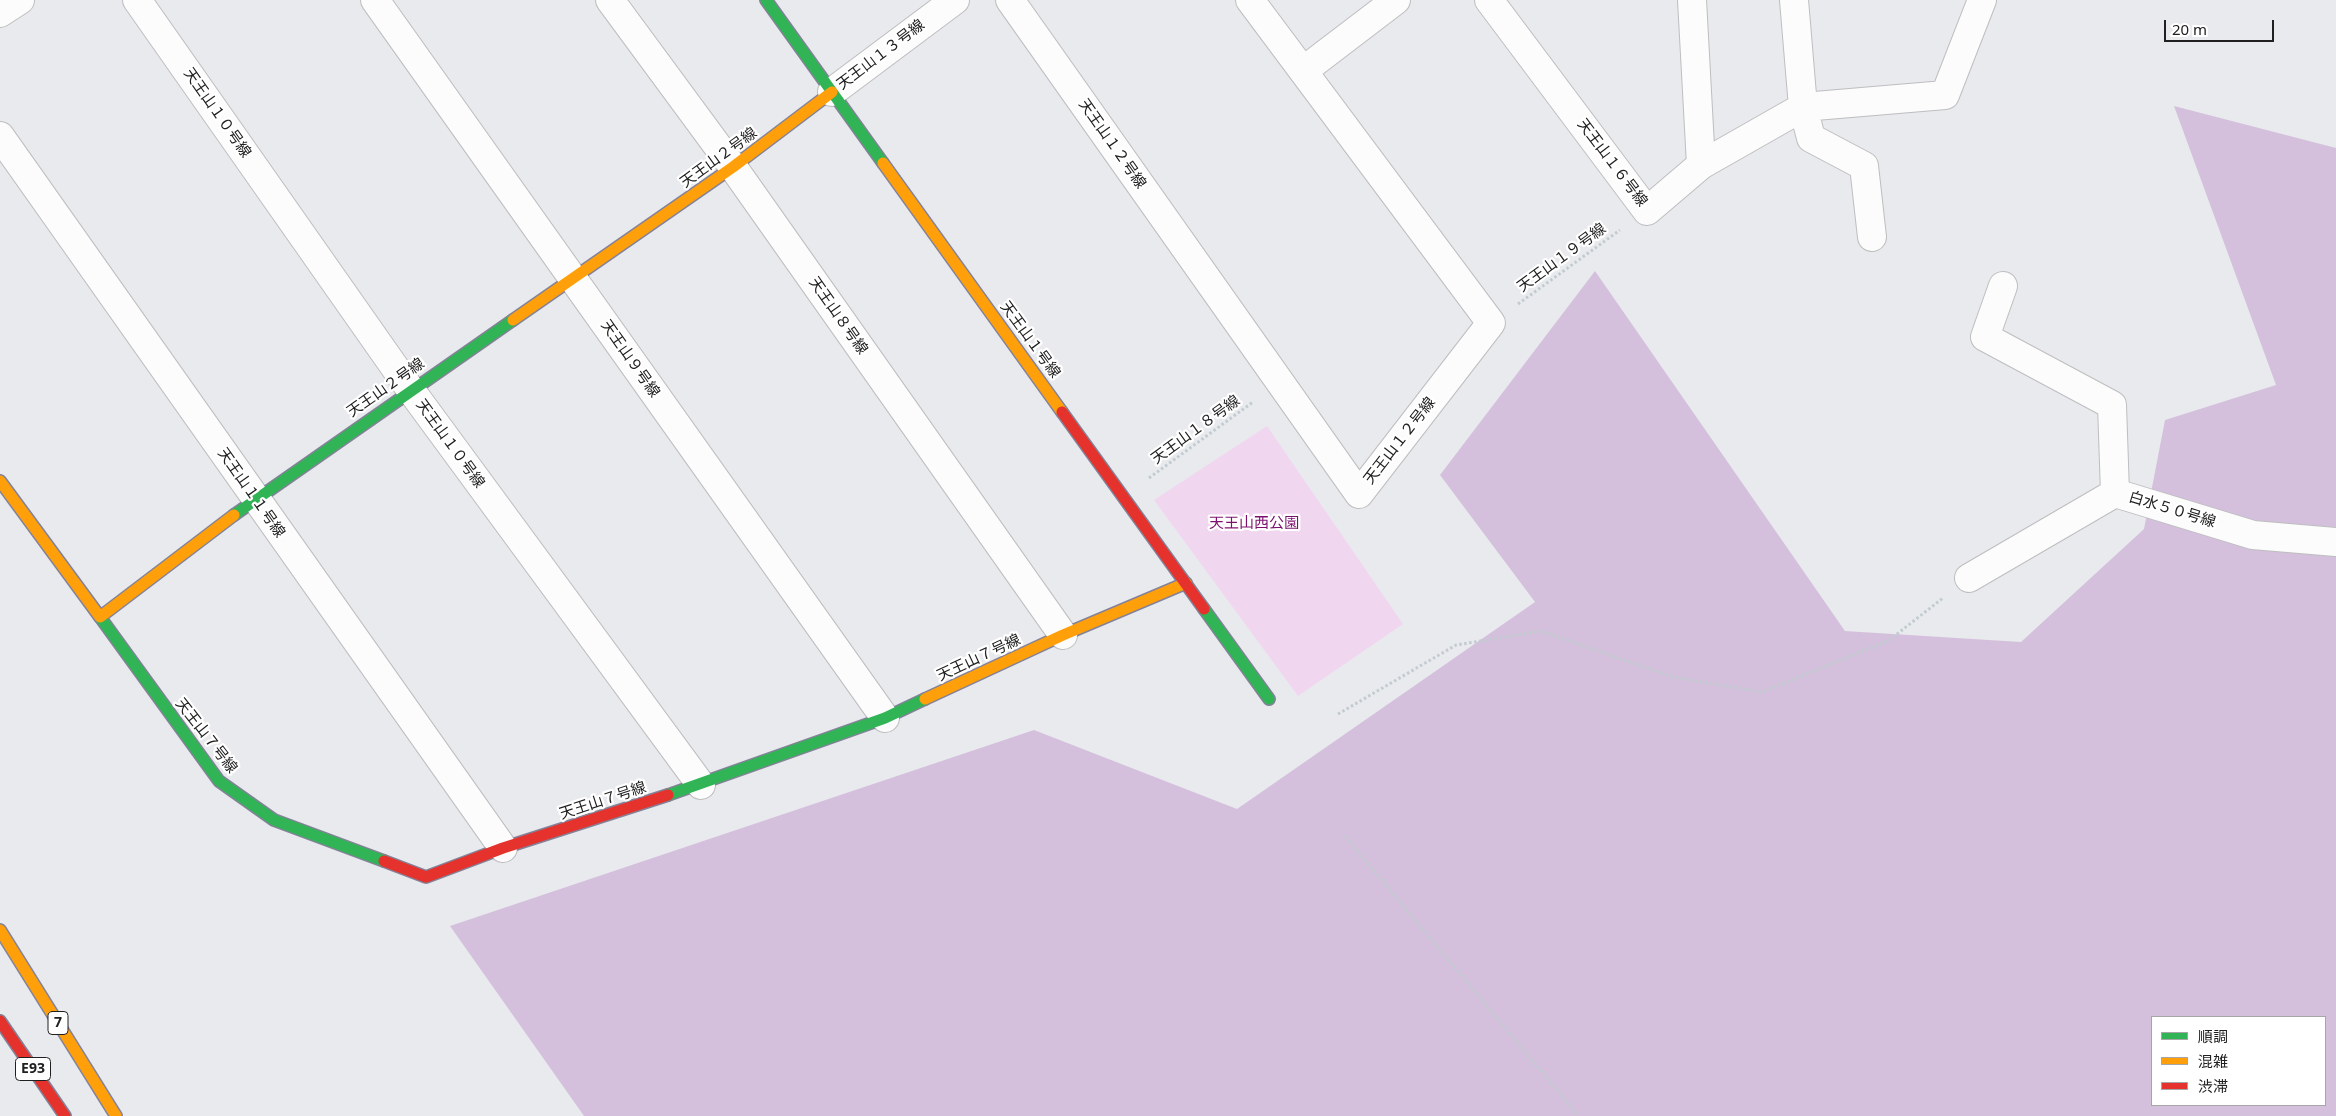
<!DOCTYPE html>
<meta charset="utf-8">
<style>
body{margin:0}
#map{position:relative;width:2336px;height:1116px;overflow:hidden;background:#e9eaee;font-family:"Noto Sans","Noto Sans JP",sans-serif}
canvas{display:block}
.legend{position:absolute;left:2151px;top:1016px;width:175px;height:90px;box-sizing:border-box;background:#fff;border:1px solid #a6a6a6;margin:0;padding:6px 9px;list-style:none;font-size:15px;color:#202020}
.legend li{display:flex;align-items:center;gap:10px;height:25px}
.legend b{width:25px;border:1px solid #a6a6a6}
.scale{position:absolute;left:2164px;top:20px;width:110px;height:22px;box-sizing:border-box;border:2px solid #202020;border-top:0;padding-left:6px;font-size:15px;line-height:18px;white-space:nowrap;color:#202020;-webkit-text-stroke:4px #fff;paint-order:stroke}
</style>
<div id="map">
<canvas width="2336" height="1116"></canvas>
<ul class="legend">
<li><b style="height:6px;background:#30b455"></b>順調</li>
<li><b style="height:6px;background:#ff9f0a"></b>混雑</li>
<li><b style="height:6px;background:#e5322d"></b>渋滞</li>
</ul>
<div class="scale">20 m</div>
</div>
<script>
const g = document.querySelector('canvas').getContext('2d');
g.lineJoin = 'round';
function paint(path, color) {
  g.fillStyle = color;
  g.fill(path, 'evenodd');
}
function poly(rows) {
  const path = new Path2D();
  for (const r of rows) {
    path.moveTo(r[0], r[1]);
    for (let i = 2; i < r.length; i += 2) path.lineTo(r[i], r[i + 1]);
  }
  return path;
}
function trace(path, color, width, dash) {
  g.strokeStyle = color;
  g.lineWidth = width;
  g.lineCap = dash ? 'butt' : 'round';
  g.setLineDash(dash || []);
  g.stroke(path);
}
function drawText(font, color, halo, rows, align = 'center') {
  g.font = font + ' "Noto Sans","Noto Sans JP",sans-serif';
  g.lineWidth = 4.5;
  g.setLineDash([]);
  g.textBaseline = 'middle';
  g.strokeStyle = halo;
  g.fillStyle = color;
  for (const [text, x, y, turn = 0] of rows) {
    g.save();
    g.translate(x, y);
    g.rotate((+turn || 0) * Math.PI / 180);
    g.textAlign = isNaN(turn) ? turn : align;
    if (halo) g.strokeText(text, 0, 0);
    g.fillText(text, 0, 0);
    g.restore();
  }
}
const forest = poly([
 [2174,106,2336,148,2336,1116,584,1116,450,926,1034,730,1237,809,1535,602,1440,475,1595,271,1845,631,2021,642,2144,529,2165,420,2276,385],
 [2152,1017,2325,1017,2325,1105,2152,1105]
]);
const park = poly([
 [1267,426,1403,624,1298,696,1154,500]
]);
const path = poly([
 [1518,304,1620,230],
 [1149,478,1253,402],
 [1338,714,1456,645,1541,631,1673,677,1762,692,1888,641,1943,598],
 [1345,836,1579,1116]
]);
const street = poly([
 [137,0,410,389,701,785],
 [375,0,885,718],
 [610,0,733,167,1063,635],
 [1010,0,1359,494,1491,323,1250,0],
 [1489,0,1647,211,1701,165,1692,0],
 [0,13,20,0],
 [1303,71,1396,0],
 [832,92,955,0],
 [0,136,503,848],
 [1701,165,1803,107,1794,0],
 [1872,237,1864,166,1811,138,1803,107,1945,95,1982,0],
 [2003,286,1985,337,2112,405,2115,493],
 [1969,578,2115,493,2253,535,2336,542]
]);
const fast = poly([
 [766,0,883,163],
 [234,515,513,320],
 [1204,609,1269,699],
 [100,617,219,781,274,820,384,861],
 [668,795,885,718,925,699]
]);
const slow = poly([
 [883,163,1062,412],
 [513,320,733,167,832,92],
 [0,481,100,617,234,515],
 [925,699,1063,635,1186,583],
 [0,930,116,1116]
]);
const jam = poly([
 [1062,412,1204,609],
 [384,861,426,877,503,848,668,795],
 [0,1021,65,1116]
]);
const shields = [
 [58,1023,20],
 [33,1069,35]
];
const shieldNames = [
 ["7",58,1023],
 ["E93",33,1069]
];
const streetNames = [
 ["天王山１３号線",881,55,-37],
 ["天王山１０号線",217,113,55],
 ["天王山１２号線",1112,144,55],
 ["天王山２号線",719,158,-36],
 ["天王山１６号線",1612,163,53],
 ["天王山１９号線",1562,258,-36],
 ["天王山８号線",838,316,55],
 ["天王山１号線",1030,340,54],
 ["天王山９号線",630,359,55],
 ["天王山２号線",386,388,-35],
 ["天王山１８号線",1196,430,-36],
 ["天王山１２号線",1400,441,-52],
 ["天王山１０号線",450,444,54],
 ["天王山１１号線",251,493,55],
 ["白水５０号線",2172,510,17],
 ["天王山７号線",979,658,-25],
 ["天王山７号線",206,736,52],
 ["天王山７号線",603,801,-18]
];
const parkNames = [
 ["天王山西公園",1254,524]
];
paint(forest, '#d4c0dc');
paint(park, '#f1d6f0');
trace(street, '#bebec0', 30);
trace(fast, '#848298', 14);
trace(slow, '#848298', 14);
trace(jam, '#848298', 14);
trace(path, '#c2ccd0', 3, [2.5, 2.5]);
trace(street, '#fcfcfc', 28);
trace(fast, '#30b455', 11);
trace(slow, '#ff9f0a', 11);
trace(jam, '#e5322d', 11);
for (const [x, y, w] of shields) {
  const box = new Path2D();
  box.roundRect(x - w / 2, y - 11.5, w, 23, 4);
  g.fillStyle = '#fff';
  g.fill(box);
  trace(box, '#202020', 1);
}
drawText('bold 14px', '#202020', null, shieldNames);
drawText('15px', '#202020', '#fff', streetNames);
drawText('15px', '#7d0f6e', '#fff', parkNames);
</script>
